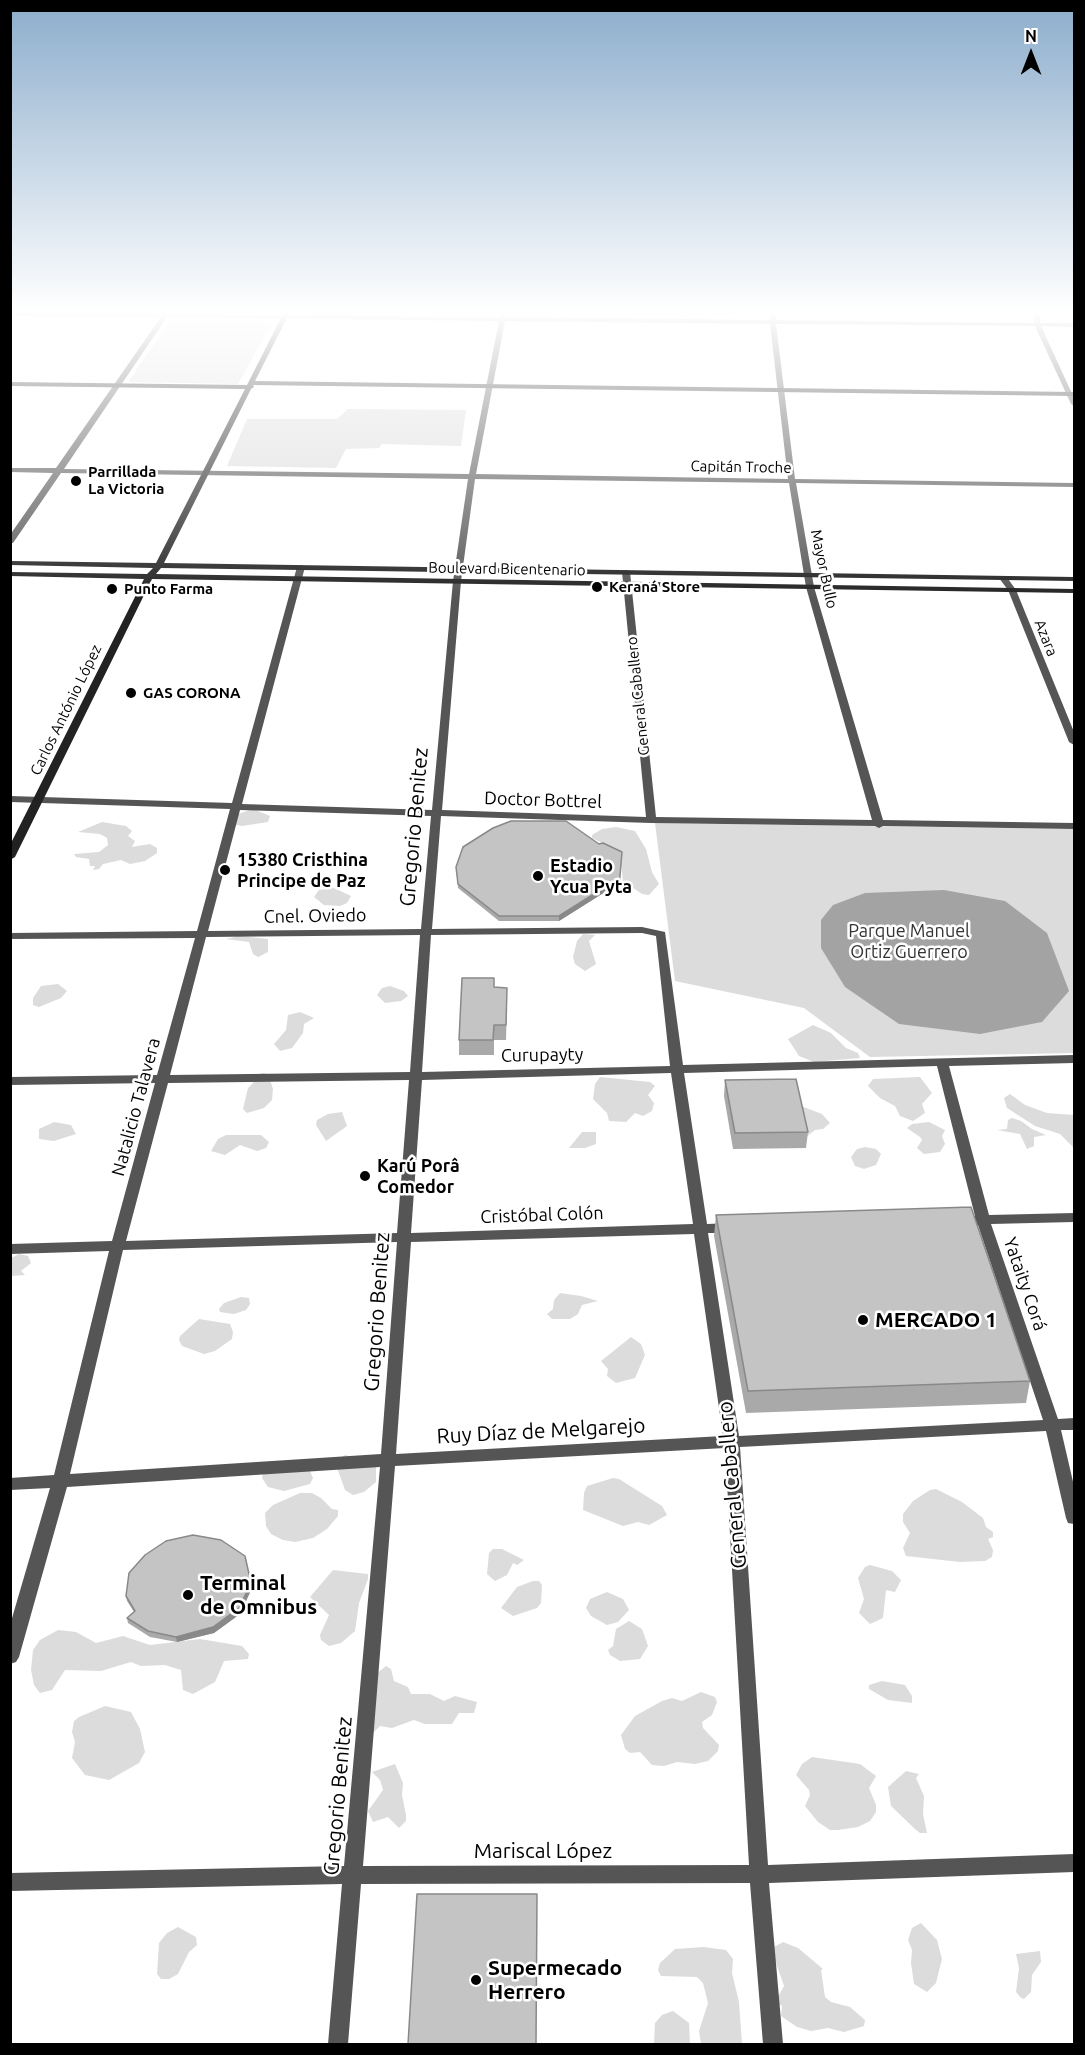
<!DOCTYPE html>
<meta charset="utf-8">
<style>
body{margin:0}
#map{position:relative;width:1085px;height:2055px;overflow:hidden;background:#fff;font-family:Ubuntu,sans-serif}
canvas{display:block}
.frame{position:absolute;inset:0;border:12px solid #000;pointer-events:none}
.north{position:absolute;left:1001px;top:24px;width:60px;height:60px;-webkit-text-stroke:4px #fff;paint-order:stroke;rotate:0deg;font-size:16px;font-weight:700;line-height:24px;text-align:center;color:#000}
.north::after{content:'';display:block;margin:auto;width:21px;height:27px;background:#000;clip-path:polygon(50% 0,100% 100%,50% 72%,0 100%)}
</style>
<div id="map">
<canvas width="1085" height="2055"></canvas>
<div class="frame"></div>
<div class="north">N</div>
</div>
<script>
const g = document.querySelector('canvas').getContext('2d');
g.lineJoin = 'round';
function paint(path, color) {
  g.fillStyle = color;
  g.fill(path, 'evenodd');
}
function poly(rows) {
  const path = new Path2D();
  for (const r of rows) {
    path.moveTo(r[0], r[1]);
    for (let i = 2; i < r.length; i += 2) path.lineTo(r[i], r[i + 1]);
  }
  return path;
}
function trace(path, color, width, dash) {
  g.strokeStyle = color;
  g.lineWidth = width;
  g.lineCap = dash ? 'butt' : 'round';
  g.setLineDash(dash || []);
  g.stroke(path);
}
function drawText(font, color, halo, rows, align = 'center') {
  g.font = font + ' Ubuntu,sans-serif';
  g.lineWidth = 5;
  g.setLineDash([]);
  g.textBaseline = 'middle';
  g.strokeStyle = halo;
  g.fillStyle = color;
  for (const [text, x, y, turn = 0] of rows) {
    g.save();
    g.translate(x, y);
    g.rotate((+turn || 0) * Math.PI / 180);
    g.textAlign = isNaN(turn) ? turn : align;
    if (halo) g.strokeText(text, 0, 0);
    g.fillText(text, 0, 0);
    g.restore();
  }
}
const green = poly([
 [171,320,273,321,238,384,128,382],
 [348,409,466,410,461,446,382,444,379,448,346,449,336,468,227,466,247,419,337,419],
 [253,809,270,816,268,822,242,826,233,824,235,815],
 [102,822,126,826,132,831,128,836,135,841,132,847,150,844,157,848,157,853,145,861,130,864,121,860,103,864,99,869,93,870,95,866,90,866,89,859,76,857,74,854,99,852,108,845,107,838,100,834,78,832],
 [655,823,1074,829,1074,1053,870,1057,804,1008,675,981],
 [616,827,635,831,646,849,652,872,659,884,649,895,642,894,623,881,620,856,608,846,592,838,592,835,602,829],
 [334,888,351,896,347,903,340,906,324,905,314,897,319,890],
 [583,934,595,935,589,941,596,964,585,971,575,964,573,957,577,941],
 [239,936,268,939,268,952,258,957,253,954,249,942,226,939],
 [58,984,67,991,61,998,39,1007,33,1005,33,998,41,986],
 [390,986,404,991,408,996,401,1001,385,1003,377,995,382,988],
 [300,1012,314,1018,304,1024,303,1033,292,1048,280,1051,274,1044,286,1030,288,1015],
 [813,1025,831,1033,846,1048,858,1053,860,1058,814,1062,799,1056,788,1039],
 [262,1073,268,1074,273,1089,272,1100,264,1108,247,1113,243,1109,248,1088,254,1082,250,1079],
 [600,1077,650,1082,655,1086,648,1095,654,1103,652,1111,643,1116,635,1113,626,1122,609,1121,607,1113,593,1099,595,1084],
 [920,1077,932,1093,922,1104,925,1113,913,1121,900,1116,895,1106,880,1098,868,1086,873,1079],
 [1010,1094,1025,1105,1047,1113,1074,1115,1074,1148,1060,1134,1035,1126,1007,1108,1004,1098],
 [801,1106,822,1114,830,1123,823,1129,815,1130,801,1141],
 [342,1112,347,1126,326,1141,316,1125,317,1120,328,1114],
 [1012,1118,1021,1121,1032,1129,1046,1135,1034,1137,1034,1146,1027,1149,1020,1134,997,1130,1007,1129,1008,1120],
 [54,1122,71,1125,76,1134,54,1141,39,1139,39,1129],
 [929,1122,945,1130,942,1136,945,1144,940,1152,924,1154,917,1148,922,1140,920,1137,907,1128,912,1124],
 [582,1132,596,1132,596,1144,585,1148,569,1148],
 [226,1135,261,1135,269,1142,266,1148,257,1151,240,1145,225,1155,211,1151,218,1139],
 [865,1147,876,1149,881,1154,876,1165,864,1169,855,1166,851,1157,857,1149],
 [19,1254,28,1256,31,1263,21,1271,25,1275,11,1276,11,1258],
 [560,1293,581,1296,598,1301,582,1305,578,1314,570,1319,552,1319,547,1314,553,1309,554,1300],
 [241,1297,249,1298,250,1304,246,1310,234,1314,220,1312,219,1309,224,1303],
 [199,1319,230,1324,233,1332,232,1339,215,1351,204,1354,182,1346,179,1340,180,1336],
 [631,1337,641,1344,645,1355,635,1378,616,1383,607,1376,608,1369,601,1361],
 [345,1455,376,1464,376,1482,364,1492,353,1495,345,1490,335,1462],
 [310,1471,313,1478,310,1484,284,1491,268,1487,262,1478,263,1473],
 [613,1478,619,1479,662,1506,667,1515,649,1525,638,1522,623,1526,583,1510,584,1493,587,1486],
 [930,1490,936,1489,962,1502,983,1518,986,1527,993,1532,993,1537,988,1539,993,1550,992,1557,985,1561,960,1562,906,1556,903,1548,910,1533,903,1522,903,1514,913,1501],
 [300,1493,312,1493,321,1498,332,1509,338,1510,338,1516,327,1529,313,1538,295,1542,283,1540,271,1534,266,1526,265,1513,273,1505],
 [493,1549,502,1549,524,1560,517,1565,513,1563,507,1575,495,1581,487,1574,489,1553],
 [870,1565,892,1571,901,1580,895,1592,886,1590,883,1618,870,1624,859,1613,864,1599,858,1578,865,1567],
 [333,1570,368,1574,368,1579,359,1603,355,1631,341,1643,329,1646,321,1640,320,1635,329,1615,310,1597],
 [533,1581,539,1581,542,1585,541,1603,537,1608,513,1616,501,1608,517,1587],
 [607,1592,623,1599,629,1610,618,1622,607,1625,591,1616,586,1608,590,1599],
 [629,1621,642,1629,648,1646,640,1659,620,1661,610,1655,608,1650,613,1646,616,1629],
 [58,1630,76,1632,96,1643,123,1636,150,1645,200,1639,242,1646,249,1654,248,1659,224,1661,215,1682,193,1694,183,1690,181,1670,165,1665,141,1666,131,1662,101,1671,65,1670,52,1690,40,1693,34,1685,31,1670,33,1650,40,1640],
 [386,1666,391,1669,394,1681,408,1687,411,1694,430,1694,444,1701,455,1696,477,1702,474,1713,459,1713,452,1724,425,1724,414,1720,392,1728,380,1726,373,1733,376,1674],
 [882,1681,905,1685,912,1696,912,1703,888,1700,869,1689,869,1685],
 [701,1692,715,1697,717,1702,712,1715,702,1722,703,1728,719,1745,718,1751,708,1761,695,1764,677,1762,664,1766,652,1765,640,1752,630,1753,625,1749,621,1735,635,1716,662,1701,672,1698,682,1701],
 [105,1706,131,1712,140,1729,145,1752,139,1763,109,1780,85,1775,72,1758,75,1742,72,1732,74,1721,79,1717],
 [812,1757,860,1764,876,1776,869,1788,876,1805,876,1812,870,1821,858,1827,838,1830,830,1830,818,1822,805,1806,810,1795,809,1790,796,1775,802,1764],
 [395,1764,403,1783,402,1795,406,1815,406,1821,399,1828,388,1817,373,1822,368,1811,383,1790,380,1780,372,1772],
 [906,1771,919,1774,916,1778,924,1796,923,1814,927,1833,920,1833,915,1829,891,1806,888,1787],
 [921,1923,937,1940,942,1959,936,1983,927,1992,914,1984,911,1963,912,1950,908,1940,912,1928],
 [178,1927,196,1937,197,1945,189,1952,178,1974,169,1979,161,1979,157,1974,159,1943,167,1933],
 [783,1942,798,1948,823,1969,821,1970,825,1997,831,2002,850,2007,865,2020,864,2026,844,2032,828,2028,811,2031,797,2027,781,2016,782,2006,775,2002,784,1986,773,1954,774,1947],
 [704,1947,726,1950,733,1959,732,1973,739,2002,742,2044,701,2044,699,2031,708,2003,703,1983,697,1977,661,1976,658,1970,660,1963,675,1949],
 [1040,1951,1041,1962,1032,1975,1031,1992,1024,1999,1021,1998,1016,1992,1019,1968,1016,1954],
 [673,2011,689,2023,690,2044,654,2044,655,2023,662,2015]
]);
const water = poly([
 [944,890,1005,901,1047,933,1069,991,1042,1022,980,1034,899,1024,845,987,821,948,821,920,833,905,865,893]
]);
const street = poly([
 [10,312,171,312,170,314,500,317,501,312,507,312,506,317,770,320,769,312,775,312,776,320,1034,323,1033,312,1039,312,1040,323,1074,323,1074,327,1041,326,1074,398,1074,406,1071,404,1035,326,776,324,795,479,1074,483,1074,487,796,483,814,587,883,820,1074,823,1074,829,883,826,879,828,875,826,651,823,441,816,432,929,642,927,665,932,683,1065,1074,1055,1074,1063,949,1066,989,1215,1074,1213,1074,1222,991,1224,1058,1419,1074,1418,1074,1430,1061,1430,1074,1486,1074,1524,1068,1523,1066,1518,1046,1431,740,1447,768,1865,1074,1854,1074,1872,769,1883,783,2044,763,2044,750,1883,361,1884,348,2044,328,2044,342,1884,10,1891,10,1873,344,1866,380,1467,67,1487,19,1657,16,1662,10,1664,10,1625,50,1488,10,1490,10,1478,54,1475,109,1251,10,1254,10,1244,112,1241,155,1083,10,1085,10,1077,157,1075,195,938,10,939,10,933,197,931,230,809,10,802,10,796,232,803,297,567,301,565,305,567,242,804,432,810,453,581,468,479,61,473,13,543,10,543,10,535,53,473,10,472,10,468,56,468,161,317,10,316,10,312],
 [167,317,499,321,469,474,64,469,167,317],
 [505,321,770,324,788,479,476,474,505,321],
 [475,479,789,483,806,587,872,820,656,817,630,572,626,570,622,572,646,817,442,810,461,581,475,479],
 [240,810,431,816,421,929,208,931,240,810],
 [642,933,656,936,670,1066,422,1072,431,935,642,933],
 [420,935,410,1072,170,1075,206,937,420,935],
 [937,1066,975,1216,959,1216,954,1218,952,1221,954,1224,959,1226,978,1225,1043,1420,739,1436,708,1233,731,1233,736,1231,738,1228,736,1225,731,1223,707,1224,684,1073,937,1066],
 [671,1073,693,1224,411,1233,422,1080,671,1073],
 [409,1080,397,1233,126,1241,168,1083,409,1080],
 [694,1234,723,1436,396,1454,411,1242,694,1234],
 [397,1242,381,1454,70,1474,123,1250,397,1242],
 [725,1448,749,1865,363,1866,395,1466,725,1448],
 [1000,576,1006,576,1016,590,1074,732,1074,745,1069,742,1008,590,999,578,1000,576]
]);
const secondary = poly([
 [284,312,290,312,255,381,1074,392,1074,396,253,385,254,387,251,389,164,563,1074,577,1074,581,161,568,156,574,1074,589,1074,593,152,579,15,857,10,860,10,845,144,579,10,576,10,572,147,574,153,568,10,565,10,561,156,563,245,389,10,386,10,382,247,385,284,312]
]);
const wall = poly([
 [599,844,622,852,619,892,605,892,559,921,499,921,458,888,456,867],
 [494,987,507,1003,506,1040,494,1040,494,1055,459,1055,459,1040],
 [725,1080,808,1132,806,1148,733,1149,724,1096],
 [716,1215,1030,1381,1026,1403,746,1413,714,1236],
 [251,1583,252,1588,240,1614,214,1633,177,1642,150,1637,128,1623,127,1618,134,1612,127,1601,126,1596]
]);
const shadedWall = poly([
 [605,887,605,892,559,921,559,916],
 [251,1583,252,1588,240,1614,214,1633,177,1642,176,1637]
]);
const building = poly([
 [511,821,566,821,599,844,603,843,622,852,619,887,605,887,559,916,499,916,458,884,456,867,463,847,493,828,511,821],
 [462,978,494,978,494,987,507,988,506,1025,494,1025,493,1040,459,1040,462,978],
 [796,1079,808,1132,735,1133,725,1080,796,1079],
 [971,1207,1030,1381,748,1391,716,1215,971,1207],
 [193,1535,221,1540,245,1556,251,1583,239,1608,213,1627,176,1637,148,1631,127,1618,135,1611,126,1596,129,1573,145,1555,166,1541,193,1535],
 [417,1894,537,1894,536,2044,408,2044,417,1894]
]);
const markers = [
 [76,481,6,"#000"],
 [597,587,6,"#000"],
 [112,589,6,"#000"],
 [131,693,6,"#000"],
 [225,870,6,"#000"],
 [538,876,6,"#000"],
 [365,1176,6,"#000"],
 [863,1320,6,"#000"],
 [188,1595,6,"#000"],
 [476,1980,6,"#000"]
];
const farStreetnames = [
 ["Capitán Troche",741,467,1],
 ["Boulevard Bicentenario",507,569,1],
 ["Mayor Bullo",824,569,78],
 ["Azara",1046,638,68],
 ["General Caballero",638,696,-96],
 ["Carlos António López",66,710,-64]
];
const farPoinames = [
 ["Parrillada",88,472],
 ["La Victoria",88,489],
 ["Keraná Store",609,587],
 ["Punto Farma",124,589],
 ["GAS CORONA",143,693]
];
const streetNames = [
 ["Doctor Bottrel",543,800,2],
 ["Cnel. Oviedo",315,916,-1],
 ["Curupayty",542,1055,-1],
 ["Natalicio Talavera",136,1107,-75],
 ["Cristóbal Colón",542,1215,-2],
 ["Yataity Corá",1025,1284,71]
];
const poiNames = [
 ["15380 Cristhina",237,860],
 ["Principe de Paz",237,881],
 ["Estadio",550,866],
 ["Ycua Pyta",550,887],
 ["Karú Porâ",377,1166],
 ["Comedor",377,1187]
];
const parkNames = [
 ["Parque Manuel",909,931],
 ["Ortiz Guerrero",909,952]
];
const nearStreetnames = [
 ["Gregorio Benitez",414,827,-85],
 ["Gregorio Benitez",377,1312,-86],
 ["Ruy Díaz de Melgarejo",541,1431,-3],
 ["General Caballero",732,1485,-95],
 ["Gregorio Benitez",338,1796,-85],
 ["Mariscal López",543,1851]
];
const nearPoinames = [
 ["MERCADO 1",875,1320],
 ["Terminal",200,1583],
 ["de Omnibus",200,1607],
 ["Supermecado",488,1968],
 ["Herrero",488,1992]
];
paint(green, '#dcdcdc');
paint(water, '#a3a3a3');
paint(street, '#555');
paint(secondary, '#222');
paint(wall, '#a9a9a9');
paint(shadedWall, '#898989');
paint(building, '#c4c4c4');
trace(building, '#898989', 1.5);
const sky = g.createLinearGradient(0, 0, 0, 600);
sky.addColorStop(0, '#8cadcc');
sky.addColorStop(0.52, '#fff');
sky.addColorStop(1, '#ffffff00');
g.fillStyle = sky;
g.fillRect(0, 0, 1085, 600);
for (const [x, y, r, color] of markers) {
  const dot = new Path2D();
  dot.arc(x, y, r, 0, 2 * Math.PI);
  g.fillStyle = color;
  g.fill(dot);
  trace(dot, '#fff', 2);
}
drawText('15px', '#000', '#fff', farStreetnames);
drawText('bold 15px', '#000', '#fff', farPoinames, 'left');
drawText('18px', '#000', '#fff', streetNames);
drawText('bold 18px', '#000', '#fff', poiNames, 'left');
drawText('18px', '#333', '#fff', parkNames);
drawText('21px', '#000', '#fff', nearStreetnames);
drawText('bold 21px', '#000', '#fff', nearPoinames, 'left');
</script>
